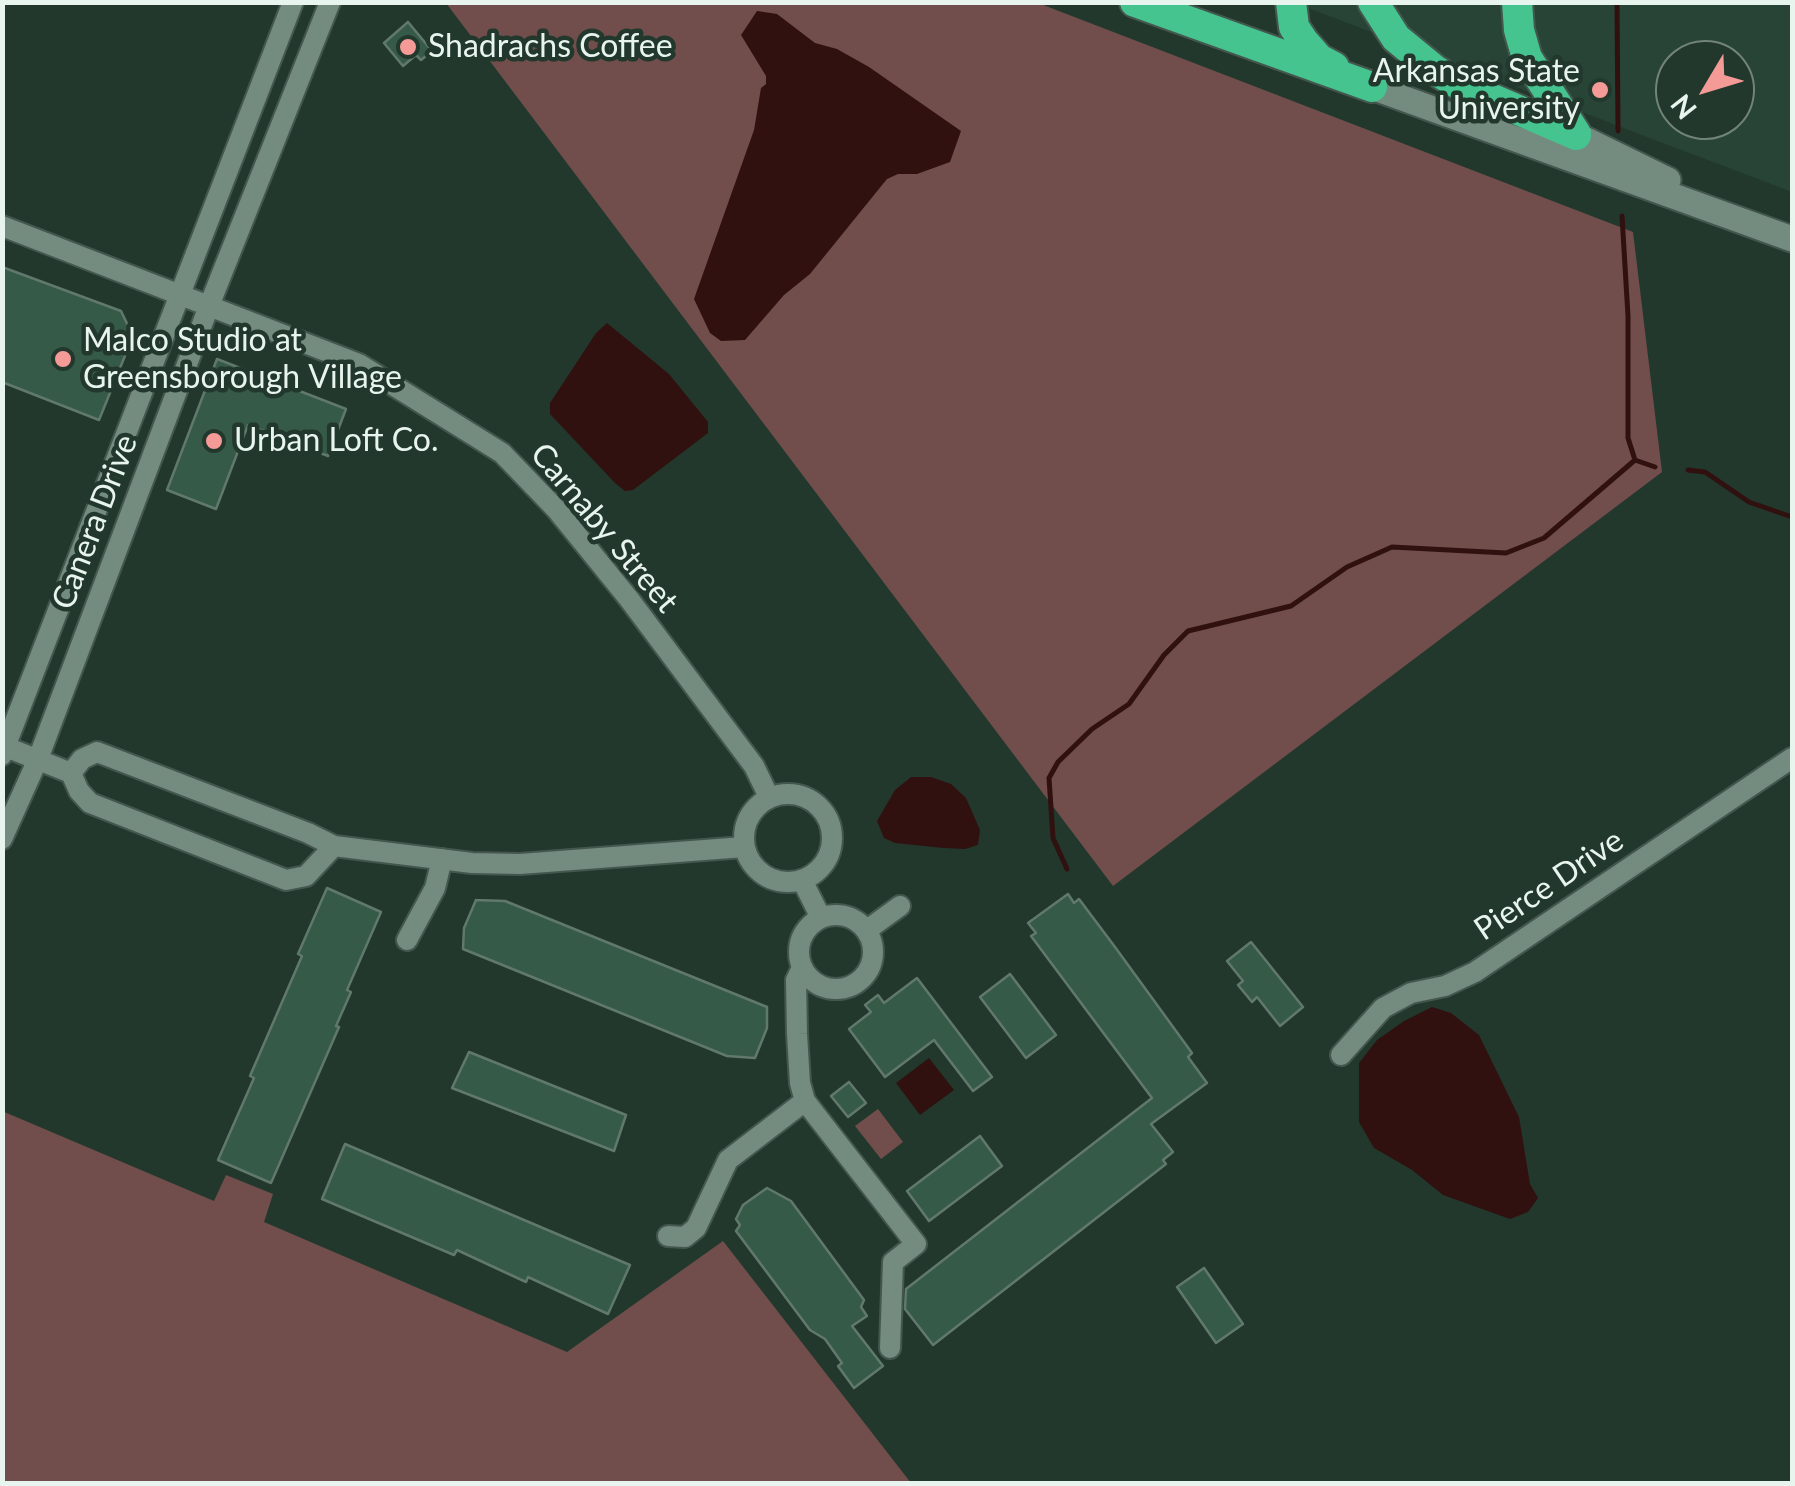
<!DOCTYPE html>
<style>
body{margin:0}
#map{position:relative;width:1795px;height:1486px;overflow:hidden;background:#23382d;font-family:Lato,sans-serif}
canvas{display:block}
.frame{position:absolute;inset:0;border:5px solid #e8f5ee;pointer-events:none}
.north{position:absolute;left:1655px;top:40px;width:100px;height:100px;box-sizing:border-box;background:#23382d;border:2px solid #72847a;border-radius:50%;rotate:232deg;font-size:28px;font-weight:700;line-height:40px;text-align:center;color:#e8f5ee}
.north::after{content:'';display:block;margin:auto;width:35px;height:45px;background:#f59b97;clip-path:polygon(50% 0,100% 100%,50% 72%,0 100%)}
</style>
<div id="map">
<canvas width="1795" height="1486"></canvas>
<div class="frame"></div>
<div class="north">N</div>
</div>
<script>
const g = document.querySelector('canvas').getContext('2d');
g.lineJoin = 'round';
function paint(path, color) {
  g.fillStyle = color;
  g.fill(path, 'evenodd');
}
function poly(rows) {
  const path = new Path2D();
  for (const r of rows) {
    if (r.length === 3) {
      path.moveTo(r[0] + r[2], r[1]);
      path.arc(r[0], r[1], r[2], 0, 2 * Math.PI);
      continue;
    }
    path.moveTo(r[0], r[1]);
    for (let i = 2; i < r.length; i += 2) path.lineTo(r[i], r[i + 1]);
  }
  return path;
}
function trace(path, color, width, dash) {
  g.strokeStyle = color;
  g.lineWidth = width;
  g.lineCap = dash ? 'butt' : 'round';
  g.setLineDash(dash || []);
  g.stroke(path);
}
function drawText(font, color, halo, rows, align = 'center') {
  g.font = font + ' Lato,sans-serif';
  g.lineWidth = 9;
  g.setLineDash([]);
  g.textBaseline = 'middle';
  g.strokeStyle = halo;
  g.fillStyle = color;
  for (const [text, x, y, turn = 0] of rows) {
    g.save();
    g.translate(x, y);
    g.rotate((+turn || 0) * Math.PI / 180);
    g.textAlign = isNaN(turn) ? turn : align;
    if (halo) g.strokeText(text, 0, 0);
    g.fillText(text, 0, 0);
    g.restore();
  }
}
const built = poly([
 [1295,3,1792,3,1792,192],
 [1675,60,1735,60,1735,120,1675,120]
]);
const green = poly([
 [446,3,1038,3,1633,232,1662,472,1113,886],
 [878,1109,903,1142,881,1159,855,1126],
 [2,1111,214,1201,226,1175,273,1194,264,1222,567,1352,723,1241,911,1483,3,1483]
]);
const water = poly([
 [757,11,777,14,815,43,837,49,869,67,961,131,950,162,917,174,898,174,887,179,810,274,784,295,745,340,721,341,710,333,694,299,754,130,761,88,766,84,766,76,741,35],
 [607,323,669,374,708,422,708,433,633,490,625,491,615,483,550,414,550,403,596,333],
 [911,777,931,777,951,784,966,798,980,830,978,845,965,849,943,848,895,843,884,838,877,821,895,790],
 [1432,1007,1451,1013,1479,1035,1519,1117,1530,1184,1538,1198,1528,1212,1510,1219,1443,1195,1412,1170,1374,1148,1359,1122,1359,1063,1377,1040,1404,1021],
 [929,1058,954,1090,920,1115,896,1083]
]);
const stream = poly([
 [1617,2,1618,131],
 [1635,460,1655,467],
 [1688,470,1705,472,1749,502,1792,517],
 [1067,869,1053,838,1049,778,1058,762,1092,729,1129,704,1164,655,1188,631,1291,606,1347,567,1392,547,1506,553,1544,538,1635,460,1628,438,1628,316,1622,216]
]);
const building = poly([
 [408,22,432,51,421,60,416,55,403,66,384,43,408,22],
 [2,267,121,311,133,336,99,420,2,382,2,267],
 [217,359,346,409,328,456,248,425,216,509,167,490,217,359],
 [327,888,381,912,347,990,351,992,336,1026,339,1027,271,1183,218,1160,254,1078,250,1076,302,956,298,954,327,888],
 [1068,894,1074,903,1079,899,1115,947,1192,1053,1188,1057,1207,1083,1151,1124,1173,1152,1163,1160,1166,1164,933,1345,905,1309,906,1289,1152,1098,1031,936,1036,933,1028,923,1068,894],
 [476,900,505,901,767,1007,767,1028,755,1058,727,1056,463,949,464,928,476,900],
 [1251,942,1303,1007,1280,1026,1257,997,1252,1002,1238,985,1243,981,1227,961,1251,942],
 [1010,974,1056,1035,1026,1058,980,997,1010,974],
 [917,978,992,1077,973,1091,934,1040,885,1077,849,1029,871,1012,865,1005,878,995,884,1003,917,978],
 [469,1052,626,1115,614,1151,452,1088,469,1052],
 [849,1082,866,1103,848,1117,831,1096,849,1082],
 [980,1136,1002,1166,929,1221,907,1191,980,1136],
 [345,1144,630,1265,608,1314,528,1277,526,1282,457,1250,454,1255,322,1199,345,1144],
 [767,1188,791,1201,864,1300,861,1307,867,1316,852,1326,883,1366,854,1388,838,1366,842,1363,825,1339,810,1330,736,1231,740,1225,736,1219,743,1205,767,1188],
 [1204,1268,1243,1324,1216,1343,1177,1287,1204,1268]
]);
const street = poly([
 [2,226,359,364,502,453,556,509,629,599,754,766,769,797],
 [2,742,6,747,71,773,79,791,90,803,286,880,306,876,334,846],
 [2,755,293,2],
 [71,773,82,759,97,752,308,833,334,846,472,863,520,864,744,847],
 [788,838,44],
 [2,839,38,759,209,306,330,2],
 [802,880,821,918],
 [836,952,37],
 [867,930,900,906],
 [407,940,435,888,442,859],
 [802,968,796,980,797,1034,800,1083,805,1101,916,1244,893,1262,890,1348],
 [1341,1055,1383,1008,1411,993,1445,986,1475,972,1792,758],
 [668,1236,685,1237,696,1228,728,1160,805,1101]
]);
const secondary = poly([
 [1372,87,1792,239],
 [1576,135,1668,180]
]);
const highway = poly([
 [1135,2,1372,87],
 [1291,2,1294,27,1304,42,1319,59,1334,67],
 [1373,2,1396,38,1435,70,1458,84,1576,135],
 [1517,2,1519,30,1527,58,1576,134]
]);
const markers = [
 [408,47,10,"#f59b97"],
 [1600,90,10,"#f59b97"],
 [63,359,10,"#f59b97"],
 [214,441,10,"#f59b97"]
];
const poiNames = [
 ["Shadrachs Coffee",428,47],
 ["Arkansas State",1580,72,"right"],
 ["University",1580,109,"right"],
 ["Malco Studio at",83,341],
 ["Greensborough Village",83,378],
 ["Urban Loft Co.",234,441]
];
const streetNames = [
 ["Canera Drive",95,522,-69],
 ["Carnaby Street",604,528,50],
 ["Pierce Drive",1549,885,-34]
];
paint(built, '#274436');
paint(green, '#714e4c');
paint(water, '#301110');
trace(stream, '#301110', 5);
paint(building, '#365a48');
trace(building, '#61786c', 2.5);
trace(street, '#44574e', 24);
trace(secondary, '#44574e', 29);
trace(highway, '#44574e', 34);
trace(street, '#748b7f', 20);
trace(secondary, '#748b7f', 25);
trace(highway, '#45c48f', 30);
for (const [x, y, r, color] of markers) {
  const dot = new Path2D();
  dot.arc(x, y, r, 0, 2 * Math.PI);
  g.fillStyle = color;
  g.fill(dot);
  trace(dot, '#23382d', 4);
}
drawText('32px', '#e8f5ee', '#23382d', poiNames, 'left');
drawText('32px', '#e8f5ee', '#23382d', streetNames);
</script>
